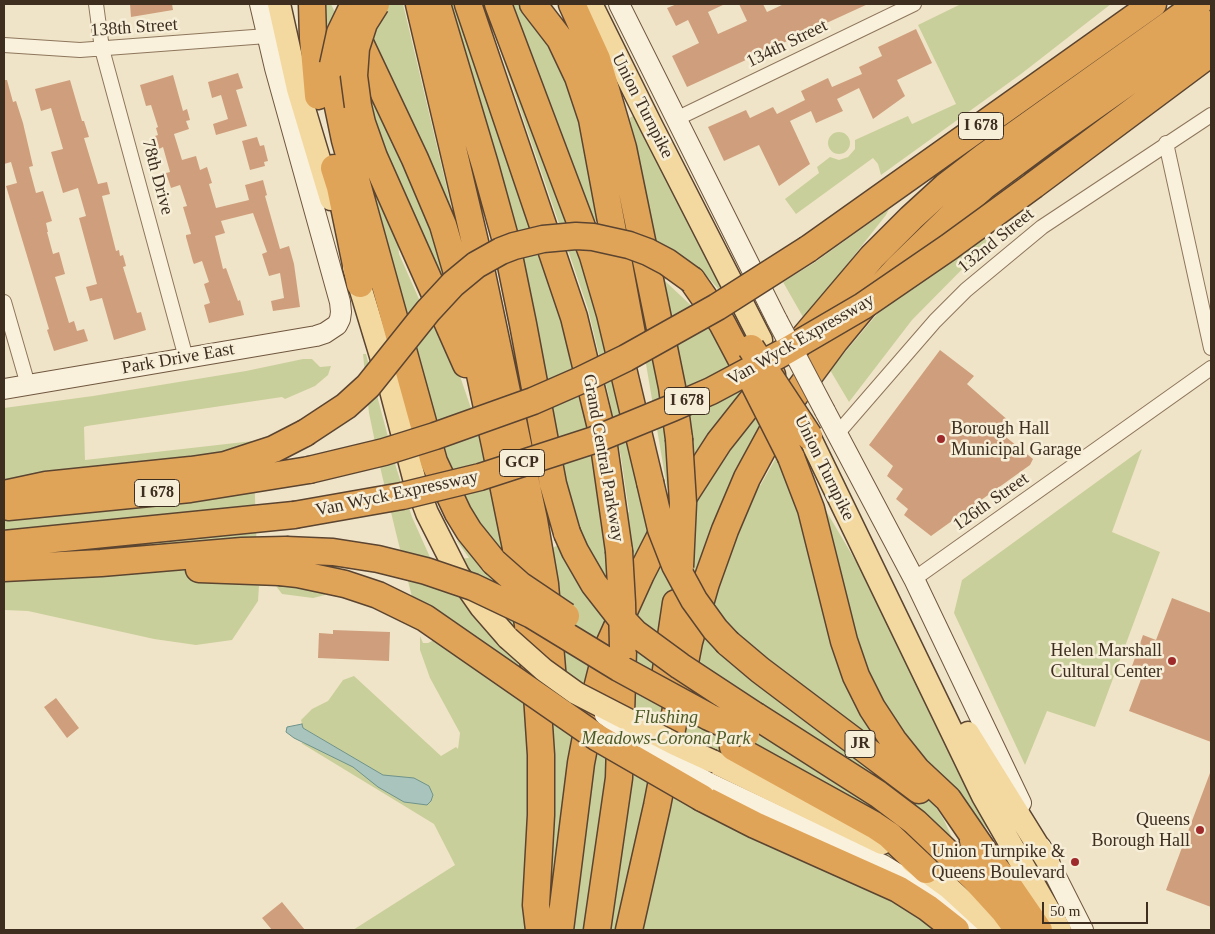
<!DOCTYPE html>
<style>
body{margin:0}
#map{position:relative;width:1215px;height:934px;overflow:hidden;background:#f0e4c8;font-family:Georgia,serif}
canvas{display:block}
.frame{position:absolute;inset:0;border:5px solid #3d2e20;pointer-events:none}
.scale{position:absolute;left:1042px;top:902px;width:106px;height:22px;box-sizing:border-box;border:2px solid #3d2e20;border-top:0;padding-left:6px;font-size:15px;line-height:18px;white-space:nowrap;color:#3d2e20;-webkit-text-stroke:4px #f7eed8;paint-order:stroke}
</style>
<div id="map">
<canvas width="1215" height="934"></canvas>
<div class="frame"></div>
<div class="scale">50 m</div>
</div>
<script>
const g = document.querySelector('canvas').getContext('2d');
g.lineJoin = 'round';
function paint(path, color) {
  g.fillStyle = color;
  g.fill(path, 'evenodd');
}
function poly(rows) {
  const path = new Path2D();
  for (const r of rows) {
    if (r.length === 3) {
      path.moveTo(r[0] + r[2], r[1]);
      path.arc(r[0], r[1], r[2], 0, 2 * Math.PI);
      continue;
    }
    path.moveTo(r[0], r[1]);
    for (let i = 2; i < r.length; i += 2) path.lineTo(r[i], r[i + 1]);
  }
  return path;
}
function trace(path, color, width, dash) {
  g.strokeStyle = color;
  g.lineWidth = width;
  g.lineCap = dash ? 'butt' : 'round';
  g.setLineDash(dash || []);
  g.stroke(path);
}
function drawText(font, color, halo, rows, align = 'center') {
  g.font = font + ' Georgia,serif';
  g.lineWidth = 5;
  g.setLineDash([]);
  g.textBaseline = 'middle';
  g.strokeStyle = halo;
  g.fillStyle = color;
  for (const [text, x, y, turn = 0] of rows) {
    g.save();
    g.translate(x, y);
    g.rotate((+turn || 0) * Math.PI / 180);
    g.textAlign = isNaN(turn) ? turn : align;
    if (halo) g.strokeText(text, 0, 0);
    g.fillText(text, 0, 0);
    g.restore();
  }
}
const green = poly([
 [320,4,331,4,425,201,458,304,451,308,326,48],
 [350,4,403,4,465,264],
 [447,4,455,4,553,292,576,369,599,486,604,524,629,512,621,457,608,393,588,309,487,12,493,10,574,230,593,298,643,505,715,472,757,414,764,423,744,463,760,486,781,449,877,714,944,820,994,930,353,930,455,865,434,824,301,743,333,746,303,728,301,720,312,709,328,701,343,680,354,676,441,756,456,747,458,749,460,733,430,678,420,650,420,636,423,643,428,643,436,639,413,601,396,533,381,471,369,413,363,354,366,354,396,467,412,517,429,555,432,560,469,558,457,541,465,538,440,456,353,133,397,230,399,254,423,308,439,337,452,353,483,443,536,557,558,545,557,542,566,494],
 [510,4,535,4,572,83,602,220,593,221],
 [961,4,1111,4,1021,74,881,175,878,164,873,158,796,214,785,199,819,173,817,167,830,157,839,160,848,157,855,149,855,140,908,116,912,124,956,104,918,25],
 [634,115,732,305,706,275,675,252,665,281,697,311,723,343,747,385,690,462,662,292,630,118],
 [839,143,11],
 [889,209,886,215,808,314,803,317,783,282,814,263],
 [971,213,989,242,912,320,849,402,830,370,932,249],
 [625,240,633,241,676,478,667,488],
 [303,359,312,359,320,367,331,366,328,375,315,386,285,399,282,397,87,426,84,427,85,460,253,441,258,582,326,589,325,595,313,598,282,594,276,586,259,586,258,601,232,640,196,645,154,639,28,611,4,610,4,408,93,396,246,371],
 [1142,449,1112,532,1160,552,1095,727,1047,711,1025,765,954,613,962,580],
 [812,487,861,570,997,840,890,720,862,664]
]);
const water = poly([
 [302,724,303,728,383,775,414,778,429,786,433,795,431,801,427,805,404,802,378,787,353,767,294,738,286,732,287,727,302,724]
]);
const building = poly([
 [130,4,172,4,173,10,131,17],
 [677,4,725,4,708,12,718,34,747,21,739,4,763,4,767,12,784,4,868,4,687,87,672,56,699,43,688,20,676,26,667,8],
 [916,29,932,63,897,80,905,96,873,119,859,88,837,99,843,111,816,123,811,111,790,121,810,164,779,186,759,145,724,161,708,127,746,110,750,118,773,107,777,114,805,100,801,91,828,78,832,87,862,74,859,67,882,56,878,47],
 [238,73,243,88,236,90,247,126,216,135,213,124,228,119,221,95,212,98,208,82],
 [173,75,183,111,187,109,190,120,186,121,189,129,174,134,182,160,196,156,200,170,207,167,212,183,209,184,216,208,249,200,245,185,263,180,267,195,265,196,280,249,289,246,294,264,300,307,273,311,271,301,284,298,280,273,269,276,262,254,267,252,253,213,221,221,225,233,215,236,223,269,226,268,238,301,240,300,244,315,209,323,204,305,210,303,204,284,209,282,202,261,194,264,193,262,186,237,186,235,191,234,183,207,187,206,180,185,171,188,166,173,170,172,163,147,159,149,155,136,158,135,156,128,158,127,151,105,146,106,140,85],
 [4,80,7,80,13,102,16,101,23,123,33,166,29,167,36,193,43,191,52,221,46,223,48,232,47,232,53,254,59,252,65,274,55,277,69,323,74,321,77,331,84,329,88,341,54,351,47,330,49,329,6,186,17,183,11,162,4,164],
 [70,80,82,121,84,121,89,137,84,138,98,184,107,182,110,194,102,196,116,251,119,250,120,256,123,255,126,266,123,267,137,313,141,312,146,330,114,340,102,298,90,301,86,287,97,284,79,218,86,216,78,188,63,193,51,152,63,149,51,108,41,111,35,89],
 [257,137,260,146,264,145,268,161,264,162,265,166,250,170,242,141],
 [940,350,974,376,967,384,1010,422,1001,433,1033,459,1030,465,931,536,904,515,908,509,896,499,903,489,887,476,893,466,869,445],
 [1172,598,1211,613,1211,742,1129,711,1143,674,1131,669,1143,635,1156,640],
 [333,630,390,632,389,661,318,658,319,633,333,634],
 [56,698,79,728,67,738,44,707],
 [1210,773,1211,773,1211,907,1166,890],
 [282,902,305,930,272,930,262,918]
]);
const street = poly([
 [96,4,102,49,186,358],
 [4,45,80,50,267,36],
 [676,119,914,4],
 [1166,143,1211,348],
 [4,302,28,385],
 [837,434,935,321,966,290,1042,227,1211,115],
 [914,579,1211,368]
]);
const secondary = poly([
 [619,4,777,320],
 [4,389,316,336,325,333,337,325,340,319,341,312,340,302,275,68,260,4],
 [825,411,914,579,1021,803],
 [707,782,883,865,925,891,971,930],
 [1041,847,1083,930]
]);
const primary = poly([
 [279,4,298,89,331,199],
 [591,4,652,127,761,340],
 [354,267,388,379,414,478,427,513,458,574,481,607,508,638],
 [809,436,983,796,1060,930],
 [968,733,1048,862],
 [712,761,882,843],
 [912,861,948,887,995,930]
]);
const highway = poly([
 [312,4,313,38,318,96],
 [419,4,478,255,534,520,545,584,553,681],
 [437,4,485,165,506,241,523,324,553,484,567,533],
 [468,4,574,317,602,432,619,551],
 [498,4,593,256,610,314,650,482],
 [533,4,560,39,578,77,592,119,634,345],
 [572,4,597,59,623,148,672,387,679,439],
 [353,28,415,159,443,225,462,290,495,445,519,563,536,680,541,755,541,815,536,905,539,930],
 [333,65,335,92,345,140,434,462,458,513,469,531,494,562],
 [358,106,362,123,374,157,466,364],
 [334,168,340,187,360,284],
 [1034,185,1211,53],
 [808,249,1153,4],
 [692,280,722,323,750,376],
 [800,342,872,257,911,218,946,186,985,156,1198,4],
 [791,457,811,509,844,641,856,676,872,708,893,740,917,770,948,799,985,853],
 [4,494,46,485,191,470,225,465,274,449,305,433],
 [8,507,190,489,309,470],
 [4,544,294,515],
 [4,568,101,563,242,551,286,550],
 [199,569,280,572],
 [728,643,760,670,919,790],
 [666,670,676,603],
 [756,716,878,794,915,822,973,877,1004,911,1018,930],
 [733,747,874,825,889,835,926,870],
 [702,798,755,825,898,889,928,908,956,930],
 [973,841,1002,876,1039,930],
 [560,930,581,763,590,716,607,649,641,574,668,521,719,442,772,375],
 [597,930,619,778,623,650],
 [629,930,657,806,689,642,706,583,725,530,747,478,784,410,835,341,873,295,898,268,963,205,984,186,1046,140,1211,24]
]);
const secondaryBridge = poly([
 [777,320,825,411],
 [605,715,648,747,707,782]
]);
const primaryBridge = poly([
 [508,638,544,670,576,693,675,744,712,761]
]);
const highwayBridge = poly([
 [333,65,340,33,354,4],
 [358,106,354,76,356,48,364,23,376,4],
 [751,348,809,436],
 [750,376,791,457],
 [305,433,346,406,368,386,428,311,453,284,476,265,501,251,514,246,543,239,576,236,593,237,629,245,648,252,667,262,692,280],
 [679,439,683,503,680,567],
 [309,470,384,452,435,436,533,401,581,380,626,358,717,307,808,249],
 [650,482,661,529,675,565,694,600,715,629,728,643],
 [294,515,402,496,480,477,594,440,672,408,711,391,786,351,863,306,949,247,1034,185],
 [567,533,575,551,594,584,619,616,635,633,680,666,756,716],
 [286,550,333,552,378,559,426,571,473,587,532,615,619,668,709,717,746,734],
 [619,551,622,603,623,647],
 [494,562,520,585,566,616],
 [280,572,298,574,345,584,378,595,425,618,598,738,702,798]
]);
const markers = [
 [941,439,5,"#9e2a2b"],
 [1172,661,5,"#9e2a2b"],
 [1200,830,5,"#9e2a2b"],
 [1075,862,5,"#9e2a2b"]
];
const shields = [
 [981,126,45],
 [687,401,45],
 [522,463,45],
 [157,493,45],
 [860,744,30]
];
const shieldNames = [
 ["I 678",981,126],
 ["I 678",687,401],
 ["GCP",522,463],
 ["I 678",157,493],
 ["JR",860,744]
];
const streetNames = [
 ["138th Street",134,28,-4],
 ["134th Street",787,44,-26],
 ["Union Turnpike",642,106,63],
 ["78th Drive",157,177,75],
 ["132nd Street",996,241,-39],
 ["Van Wyck Expressway",801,340,-30],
 ["Park Drive East",178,359,-10],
 ["Grand Central Parkway",603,458,80],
 ["Union Turnpike",824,468,64],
 ["Van Wyck Expressway",397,494,-12],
 ["126th Street",991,502,-35]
];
const poiNames = [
 ["Borough Hall",951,429,"left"],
 ["Municipal Garage",951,450,"left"],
 ["Helen Marshall",1162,651],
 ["Cultural Center",1162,672],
 ["Queens",1190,820],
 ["Borough Hall",1190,841],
 ["Union Turnpike &",1065,852],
 ["Queens Boulevard",1065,873]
];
const parkNames = [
 ["Flushing",666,718],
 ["Meadows-Corona Park",666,739]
];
paint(green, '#c9cf9b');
paint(water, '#a9c4bc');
trace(water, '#6f938a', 1);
paint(building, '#cf9f7d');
trace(street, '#8d765c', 16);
trace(secondary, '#6f573f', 22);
trace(primary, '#5b4430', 25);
trace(highway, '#5b4430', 29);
trace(street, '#faf1dc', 14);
trace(secondary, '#faf1dc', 20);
trace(primary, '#f3d9a0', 22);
trace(highway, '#e0a458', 26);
trace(secondaryBridge, '#6f573f', 22, []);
trace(primaryBridge, '#5b4430', 25, []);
trace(highwayBridge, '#5b4430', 29, []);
trace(secondaryBridge, '#faf1dc', 20);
trace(primaryBridge, '#f3d9a0', 22);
trace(highwayBridge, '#e0a458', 26);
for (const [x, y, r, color] of markers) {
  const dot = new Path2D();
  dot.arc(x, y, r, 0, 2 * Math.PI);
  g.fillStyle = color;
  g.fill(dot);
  trace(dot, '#f7eed8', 2);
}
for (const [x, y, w] of shields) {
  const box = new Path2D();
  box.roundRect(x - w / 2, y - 13.5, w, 27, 4);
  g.fillStyle = '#f7eed8';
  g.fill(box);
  trace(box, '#3d2e20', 1);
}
drawText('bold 16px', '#3d2e20', null, shieldNames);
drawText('18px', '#3d2e20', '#f7eed8', streetNames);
drawText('18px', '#3d2e20', '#f7eed8', poiNames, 'right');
drawText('italic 18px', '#4d5a26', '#f7eed8', parkNames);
</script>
